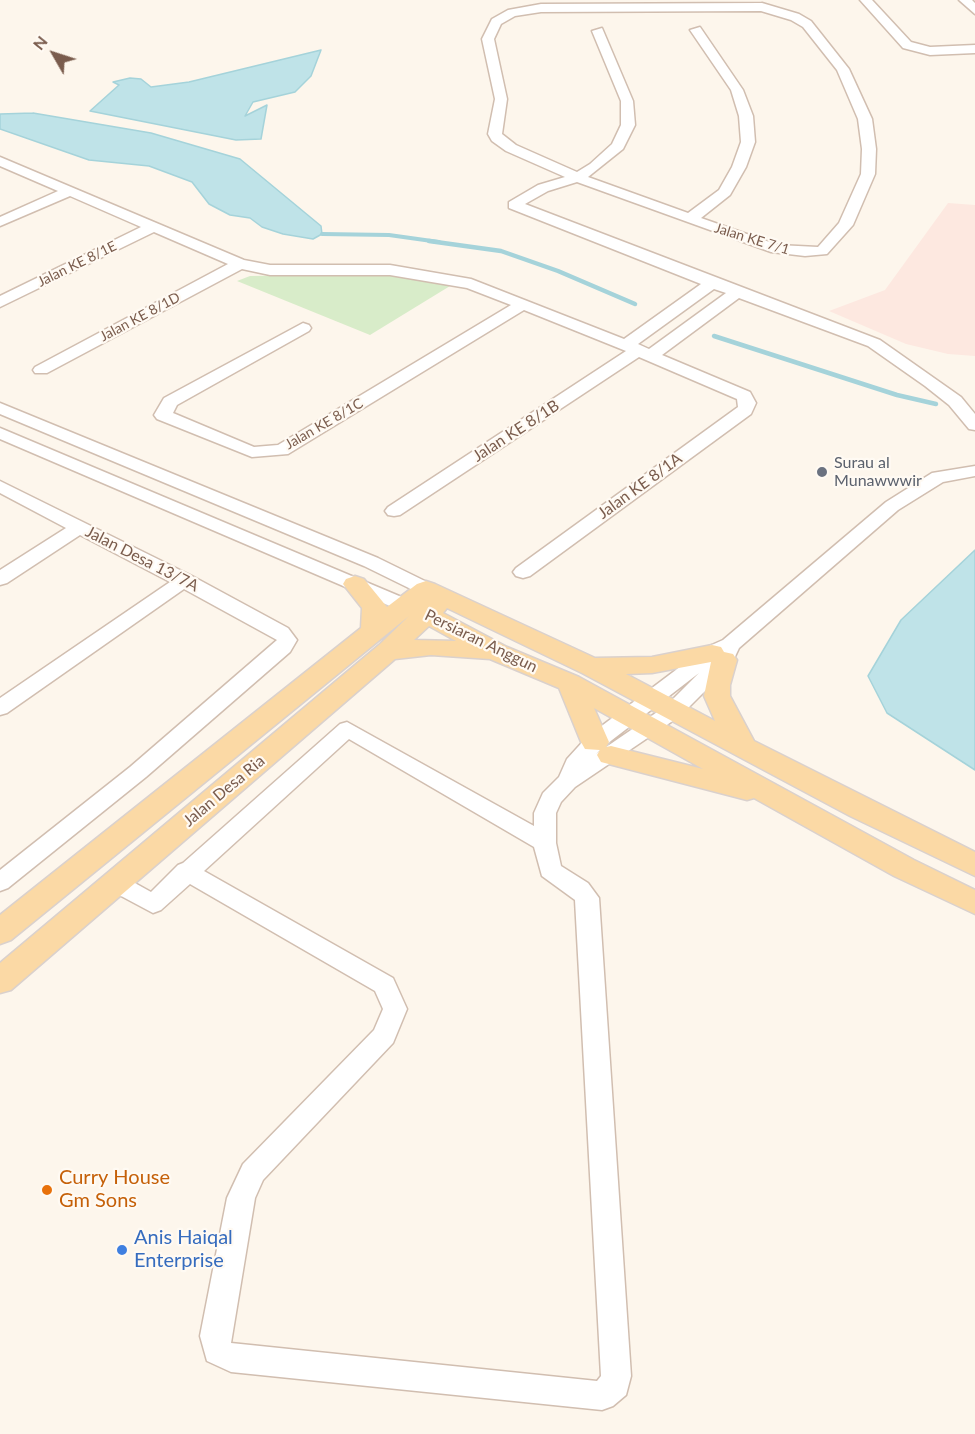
<!DOCTYPE html>
<style>
body{margin:0}
#map{position:relative;width:975px;height:1434px;overflow:hidden;background:#fdf6ec;font-family:Lato,sans-serif}
canvas{display:block}
.north{position:absolute;left:24px;top:24px;width:60px;height:60px;-webkit-text-stroke:4px #fffaf3;paint-order:stroke;rotate:309deg;font-size:16px;font-weight:700;line-height:24px;text-align:center;color:#7a5c4d}
.north::after{content:'';display:block;margin:auto;width:21px;height:27px;background:#7a5c4d;clip-path:polygon(50% 0,100% 100%,50% 72%,0 100%)}
</style>
<div id="map">
<canvas width="975" height="1434"></canvas>
<div class="north">N</div>
</div>
<script>
const g = document.querySelector('canvas').getContext('2d');
g.lineJoin = 'round';
function paint(path, color) {
  g.fillStyle = color;
  g.fill(path, 'evenodd');
}
function poly(rows) {
  const path = new Path2D();
  for (const r of rows) {
    path.moveTo(r[0], r[1]);
    for (let i = 2; i < r.length; i += 2) path.lineTo(r[i], r[i + 1]);
  }
  return path;
}
function trace(path, color, width, dash) {
  g.strokeStyle = color;
  g.lineWidth = width;
  g.lineCap = dash ? 'butt' : 'round';
  g.setLineDash(dash || []);
  g.stroke(path);
}
function drawText(font, color, halo, rows, align = 'center') {
  g.font = font + ' Lato,sans-serif';
  g.lineWidth = 4.5;
  g.setLineDash([]);
  g.textBaseline = 'middle';
  g.strokeStyle = halo;
  g.fillStyle = color;
  for (const [text, x, y, turn = 0] of rows) {
    g.save();
    g.translate(x, y);
    g.rotate((+turn || 0) * Math.PI / 180);
    g.textAlign = isNaN(turn) ? turn : align;
    if (halo) g.strokeText(text, 0, 0);
    g.fillText(text, 0, 0);
    g.restore();
  }
}
const commercial = poly([
 [948,203,975,205,975,356,948,354,906,344,829,311,885,290]
]);
const green = poly([
 [389,274,450,286,370,335,237,281,250,276]
]);
const water = poly([
 [321,50,311,76,295,92,253,102,245,116,267,105,261,139,236,140,90,111,119,85,113,82,130,78,141,79,151,87,189,82,321,50],
 [33,113,151,133,240,159,321,226,322,234,313,239,283,234,262,227,250,218,230,215,209,204,192,182,149,166,89,160,0,129,0,114,33,113],
 [975,550,975,770,887,713,868,676,901,620,975,550]
]);
const streamFar1 = poly([
 [322,234,389,235,439,242]
]);
const stream = poly([
 [429,241,501,251,558,271,635,304],
 [714,336,897,395,936,404]
]);
const minor = poly([
 [860,0,872,0,911,42,930,47,975,45,975,53,930,55,903,48,860,0],
 [959,0,972,0,975,3,975,14,959,0],
 [762,3,799,14,811,21,849,69,872,119,876,149,875,174,853,225,827,254,805,256,771,252,577,182,548,191,525,204,880,340,961,397,975,414,975,430,969,429,949,405,925,386,868,346,739,298,662,355,750,392,756,403,751,414,530,576,523,578,516,576,513,572,516,568,738,407,737,399,639,357,400,515,394,516,388,515,385,511,388,507,626,351,524,310,288,454,252,457,157,419,154,415,164,398,303,323,309,325,311,328,309,331,177,405,173,413,254,447,278,445,511,305,467,288,390,275,270,275,242,269,47,373,35,373,33,370,35,367,228,264,154,232,0,307,0,296,141,227,70,196,0,226,0,217,58,191,0,166,0,157,244,260,270,265,390,265,471,279,624,339,701,284,509,208,509,202,538,185,565,177,506,151,492,141,488,134,495,99,482,39,492,19,508,10,541,4,762,3],
 [761,11,791,20,803,27,837,70,858,119,862,149,861,174,839,223,818,247,778,245,701,218,730,195,746,167,755,142,753,116,743,90,700,27,690,30,731,90,739,116,741,142,732,167,719,190,688,213,588,177,623,149,635,125,633,101,602,28,592,31,621,101,621,125,612,144,590,164,577,172,516,145,502,134,507,99,494,39,501,24,515,16,541,12,761,11],
 [714,289,726,293,649,349,638,344,714,289],
 [0,403,378,558,433,585,436,589,433,593,419,593,364,566,0,414,0,403],
 [0,428,411,601,414,605,411,609,397,609,0,439,0,428],
 [975,466,975,476,943,482,898,510,739,648,731,665,680,716,575,787,561,802,556,813,556,843,561,866,588,883,599,898,631,1376,626,1395,613,1406,602,1410,231,1372,207,1361,200,1336,227,1198,243,1164,374,1030,383,1009,375,991,190,884,161,910,153,913,108,889,104,883,108,877,116,874,124,877,151,892,178,865,183,863,340,724,347,722,534,826,534,813,543,793,559,777,567,759,587,737,705,648,723,640,886,502,932,473,975,466],
 [699,673,666,706,596,754,603,747,699,673],
 [349,739,534,847,542,876,575,900,601,1376,597,1381,231,1343,255,1198,263,1180,393,1043,407,1009,393,978,204,871,349,739],
 [0,481,192,576,288,628,297,640,290,652,146,777,8,888,0,891,0,870,130,767,277,640,184,589,7,713,0,715,0,698,170,582,80,535,7,583,0,585,0,570,66,528,0,493,0,481]
]);
const major = poly([
 [355,576,364,579,387,607,417,584,426,581,435,584,595,658,652,657,712,645,721,647,724,652,733,654,737,660,730,685,730,696,754,741,975,852,975,876,850,816,582,673,447,608,443,613,507,647,579,677,914,860,975,890,975,914,894,876,754,798,747,800,601,762,597,755,600,750,585,749,581,742,559,688,490,659,431,655,395,659,11,990,0,993,0,963,379,645,409,616,11,940,0,944,0,915,361,628,362,608,343,584,346,579,355,576],
 [429,626,456,641,414,640,429,626],
 [711,662,704,696,715,721,626,674,652,673,711,662],
 [594,708,703,769,611,746,606,747,609,742,594,708]
]);
const markers = [
 [822,472,6,"#6b7280"],
 [47,1190,6,"#e8710a"],
 [122,1250,6,"#3f7fe0"]
];
const farStreetnames = [
 ["Jalan KE 7/1",752,239,17],
 ["Jalan KE 8/1E",77,264,-26],
 ["Jalan KE 8/1D",140,317,-28],
 ["Jalan KE 8/1C",324,424,-30]
];
const streetNames = [
 ["Jalan KE 8/1B",516,431,-33],
 ["Jalan KE 8/1A",640,486,-36],
 ["Jalan Desa 13/7A",142,559,27],
 ["Persiaran Anggun",481,641,26],
 ["Jalan Desa Ria",224,791,-40]
];
const worshipNames = [
 ["Surau al",834,463],
 ["Munawwwir",834,481]
];
const nearFoodnames = [
 ["Curry House",59,1178],
 ["Gm Sons",59,1201]
];
const nearShopnames = [
 ["Anis Haiqal",134,1238],
 ["Enterprise",134,1261]
];
paint(commercial, '#fde8e0');
paint(green, '#d8ecc9');
paint(water, '#bfe3e8');
trace(water, '#a5d3da', 1.5);
trace(streamFar1, '#a5d3da', 4);
trace(stream, '#a5d3da', 4.5);
trace(minor, '#d1beb0', 3);
trace(major, '#dad1cd', 3);
paint(minor, '#fff');
paint(major, '#fbd9a5');
for (const [x, y, r, color] of markers) {
  const dot = new Path2D();
  dot.arc(x, y, r, 0, 2 * Math.PI);
  g.fillStyle = color;
  g.fill(dot);
  trace(dot, '#fffaf3', 2);
}
drawText('14px', '#7a5c4d', '#fffaf3', farStreetnames);
drawText('16px', '#7a5c4d', '#fffaf3', streetNames);
drawText('16px', '#5b616d', '#fffaf3', worshipNames, 'left');
drawText('20px', '#c56008', '#fffaf3', nearFoodnames, 'left');
drawText('20px', '#366cbe', '#fffaf3', nearShopnames, 'left');
</script>
